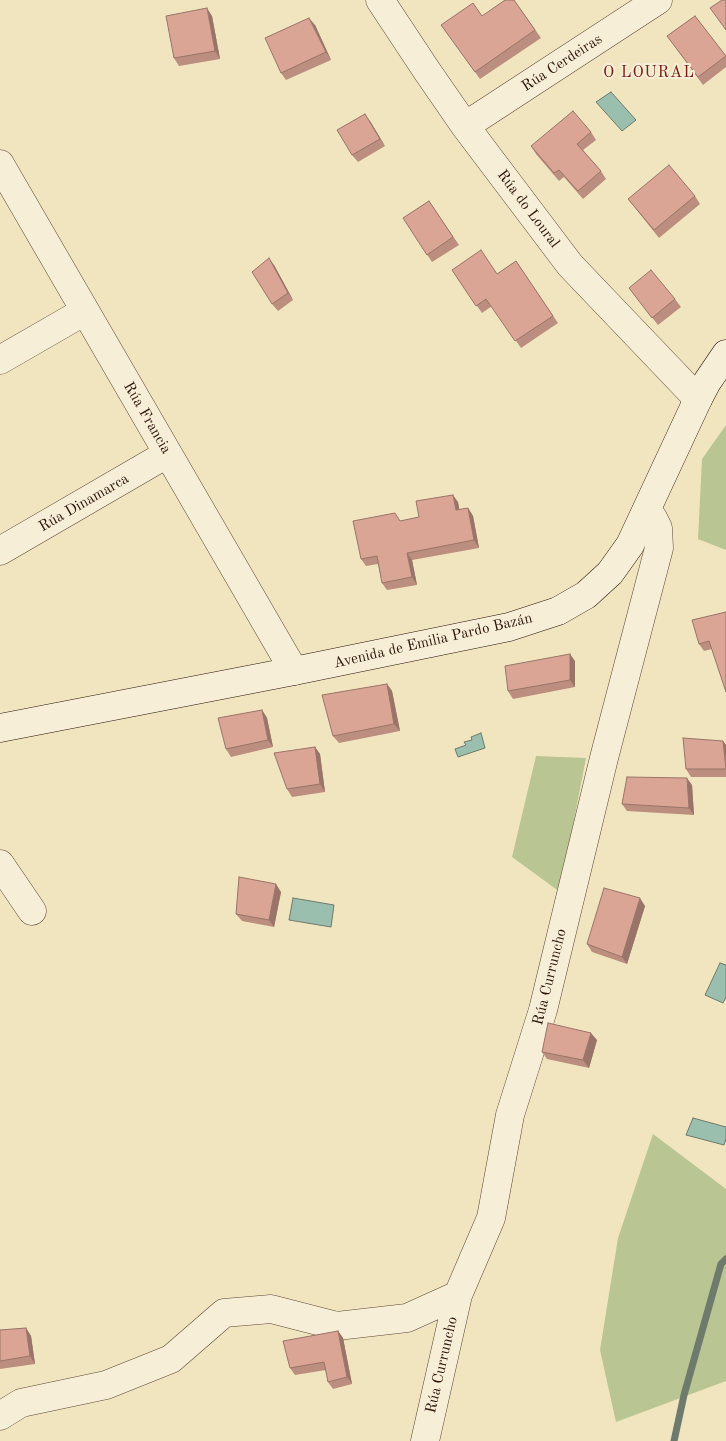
<!DOCTYPE html>
<meta charset="utf-8">
<style>
body{margin:0}
canvas{display:block;background:#f1e5c0}
</style>
<canvas width="726" height="1441"></canvas>
<script>
const g = document.querySelector('canvas').getContext('2d');
g.lineJoin = 'round';
function paint(path, color) {
  g.fillStyle = color;
  g.fill(path, 'evenodd');
}
function poly(rows) {
  const path = new Path2D();
  for (const r of rows) {
    path.moveTo(r[0], r[1]);
    for (let i = 2; i < r.length; i += 2) path.lineTo(r[i], r[i + 1]);
  }
  return path;
}
function trace(path, color, width, dash) {
  g.strokeStyle = color;
  g.lineWidth = width;
  g.lineCap = dash ? 'butt' : 'round';
  g.setLineDash(dash || []);
  g.stroke(path);
}
function drawText(font, color, halo, rows, align = 'center') {
  g.font = font + ' "Old Standard TT",serif';
  g.lineWidth = 4;
  g.setLineDash([]);
  g.textBaseline = 'middle';
  g.strokeStyle = halo;
  g.fillStyle = color;
  for (const [text, x, y, turn = 0] of rows) {
    g.save();
    g.translate(x, y);
    g.rotate((+turn || 0) * Math.PI / 180);
    g.textAlign = isNaN(turn) ? turn : align;
    if (halo) g.strokeText(text, 0, 0);
    g.fillText(text, 0, 0);
    g.restore();
  }
}
const green = poly([
 [726,425,726,550,698,539,702,459],
 [536,756,586,758,560,892,512,857],
 [653,1134,726,1189,726,1381,616,1422,600,1350,618,1238]
]);
const water = poly([
 [611,92,636,120,622,131,596,102,611,92],
 [481,733,485,748,458,757,455,749,466,745,464,742,472,740,471,737,481,733],
 [293,898,334,905,331,927,289,920,293,898],
 [720,963,726,965,726,997,723,1003,705,995,720,963],
 [693,1118,726,1127,726,1139,724,1145,686,1135,693,1118]
]);
const stream = poly([
 [674,1441,684,1395,721,1264,726,1259]
]);
const street = poly([
 [380,0,427,71,465,126,570,265,698,399],
 [465,126,658,0],
 [0,164,294,671],
 [0,360,85,311],
 [0,551,167,454],
 [0,864,32,911],
 [0,1416,21,1403,106,1385,171,1359,224,1313,271,1309,337,1326,407,1318,458,1295],
 [425,1441,458,1295,491,1218,510,1115,543,1010,604,758,659,548,658,528,653,518,646,512]
]);
const secondary = poly([
 [0,728,294,671,509,627,558,611,586,595,610,573,630,545,698,399,707,382,726,354]
]);
const wall = poly([
 [514,0,541,38,480,79,441,25,482,16],
 [212,16,220,59,179,66,174,58],
 [695,16,726,57,726,67,703,85,667,36],
 [315,25,331,60,286,80,281,73],
 [370,121,385,146,358,162,352,155],
 [591,132,596,140,583,150,601,171,606,179,583,199,564,177,559,181,536,154,531,146],
 [695,196,700,204,659,238,628,199],
 [429,201,459,245,432,262,403,218],
 [516,261,558,323,521,348,492,306,482,313,452,270,497,274],
 [274,265,293,300,278,311,272,304],
 [629,288,675,299,681,307,658,325],
 [458,502,459,510,468,508,473,516,479,548,412,560,417,585,387,590,382,583,378,564,366,566,361,559,401,521,419,517],
 [726,612,712,649,704,651,699,644],
 [575,661,575,687,513,699,508,691],
 [387,684,392,691,400,731,339,743,333,736],
 [262,710,267,718,273,747,231,757,226,749],
 [723,741,726,745,726,777,691,777,686,769],
 [315,747,320,754,325,792,292,797,287,789],
 [692,785,694,815,627,811,622,804],
 [281,892,274,927,242,921,236,914],
 [645,906,627,964,592,952,587,944],
 [597,1040,589,1068,547,1059,542,1052],
 [26,1328,31,1336,35,1364,0,1369,0,1330],
 [338,1331,343,1338,352,1384,333,1389,328,1382,326,1370,295,1375,290,1368]
]);
const shadedWall = poly([
 [207,8,212,16,220,59,215,51],
 [309,18,315,25,331,60,326,52],
 [365,114,370,121,385,146,380,139],
 [269,258,274,265,293,300,288,293],
 [453,495,458,502,461,518,456,510],
 [468,508,473,516,479,548,474,540],
 [407,553,412,560,417,585,412,577],
 [570,654,575,661,575,687,570,680],
 [387,684,392,691,400,731,394,724],
 [262,710,267,718,273,747,268,740],
 [723,741,726,745,726,763],
 [315,747,320,754,325,792,320,784],
 [687,778,692,785,694,815,689,808],
 [276,884,281,892,274,927,269,920],
 [640,898,645,906,627,964,622,957],
 [591,1033,597,1040,589,1068,583,1060],
 [26,1328,31,1336,35,1364,30,1356],
 [338,1331,343,1338,352,1384,347,1377]
]);
const building = poly([
 [505,0,514,0,535,30,475,72,441,25,473,3,482,16,505,0],
 [722,0,726,0,726,30,710,8,722,0],
 [207,8,215,51,174,58,166,16,207,8],
 [695,16,726,56,698,77,667,36,695,16],
 [309,18,326,52,281,73,265,38,309,18],
 [573,111,591,132,577,144,601,171,578,191,559,170,554,173,531,146,573,111],
 [365,114,380,139,352,155,337,130,365,114],
 [669,165,695,196,654,230,628,199,669,165],
 [429,201,453,237,427,255,403,218,429,201],
 [481,250,497,274,516,261,553,316,515,341,486,299,476,306,452,270,481,250],
 [269,258,288,293,272,304,252,272,269,258],
 [651,270,675,299,652,318,629,288,651,270],
 [453,495,456,510,468,508,474,540,407,553,412,577,382,583,377,556,361,559,353,521,395,513,400,521,419,517,416,501,453,495],
 [726,612,726,692,709,641,699,644,692,620,726,612],
 [570,654,570,680,508,691,505,666,570,654],
 [387,684,394,724,333,736,322,695,387,684],
 [262,710,268,740,226,749,218,718,262,710],
 [683,738,723,741,726,769,686,769,683,738],
 [315,747,320,784,287,789,274,753,315,747],
 [627,777,687,778,689,808,622,804,627,777],
 [239,877,276,884,269,920,236,914,239,877],
 [604,888,640,898,622,957,587,944,604,888],
 [548,1023,591,1033,583,1060,542,1052,548,1023],
 [26,1328,30,1356,0,1361,0,1330,26,1328],
 [338,1331,347,1377,328,1382,324,1362,290,1368,283,1341,338,1331]
]);
const streetNames = [
 ["Rúa Cerdeiras",562,63,-33],
 ["Rúa do Loural",528,209,53],
 ["Rúa Francia",147,418,60],
 ["Rúa Dinamarca",84,503,-30],
 ["Avenida de Emilia Pardo Bazán",433,641,-13],
 ["Rúa Curruncho",550,977,-76],
 ["Rúa Curruncho",442,1365,-77]
];
const neighbourhoodNames = [
 ["O LOURAL",649,73]
];
paint(green, '#b9c593');
paint(water, '#9bbfaf');
trace(water, '#6e7a6c', 1);
trace(stream, '#6e7a6c', 7);
trace(street, '#5c4736', 29);
trace(secondary, '#2a1208', 29);
trace(street, '#f6eed6', 28);
trace(secondary, '#f6eed6', 28);
paint(wall, '#bb8e7f');
paint(shadedWall, '#997468');
paint(building, '#daa594');
trace(building, '#997468', 1);
drawText('15px', '#2a1208', '#f6eed6', streetNames);
g.letterSpacing = '1px';
drawText('16px', '#7a1f14', '#f6eed6', neighbourhoodNames);
g.letterSpacing = '0px';
</script>
